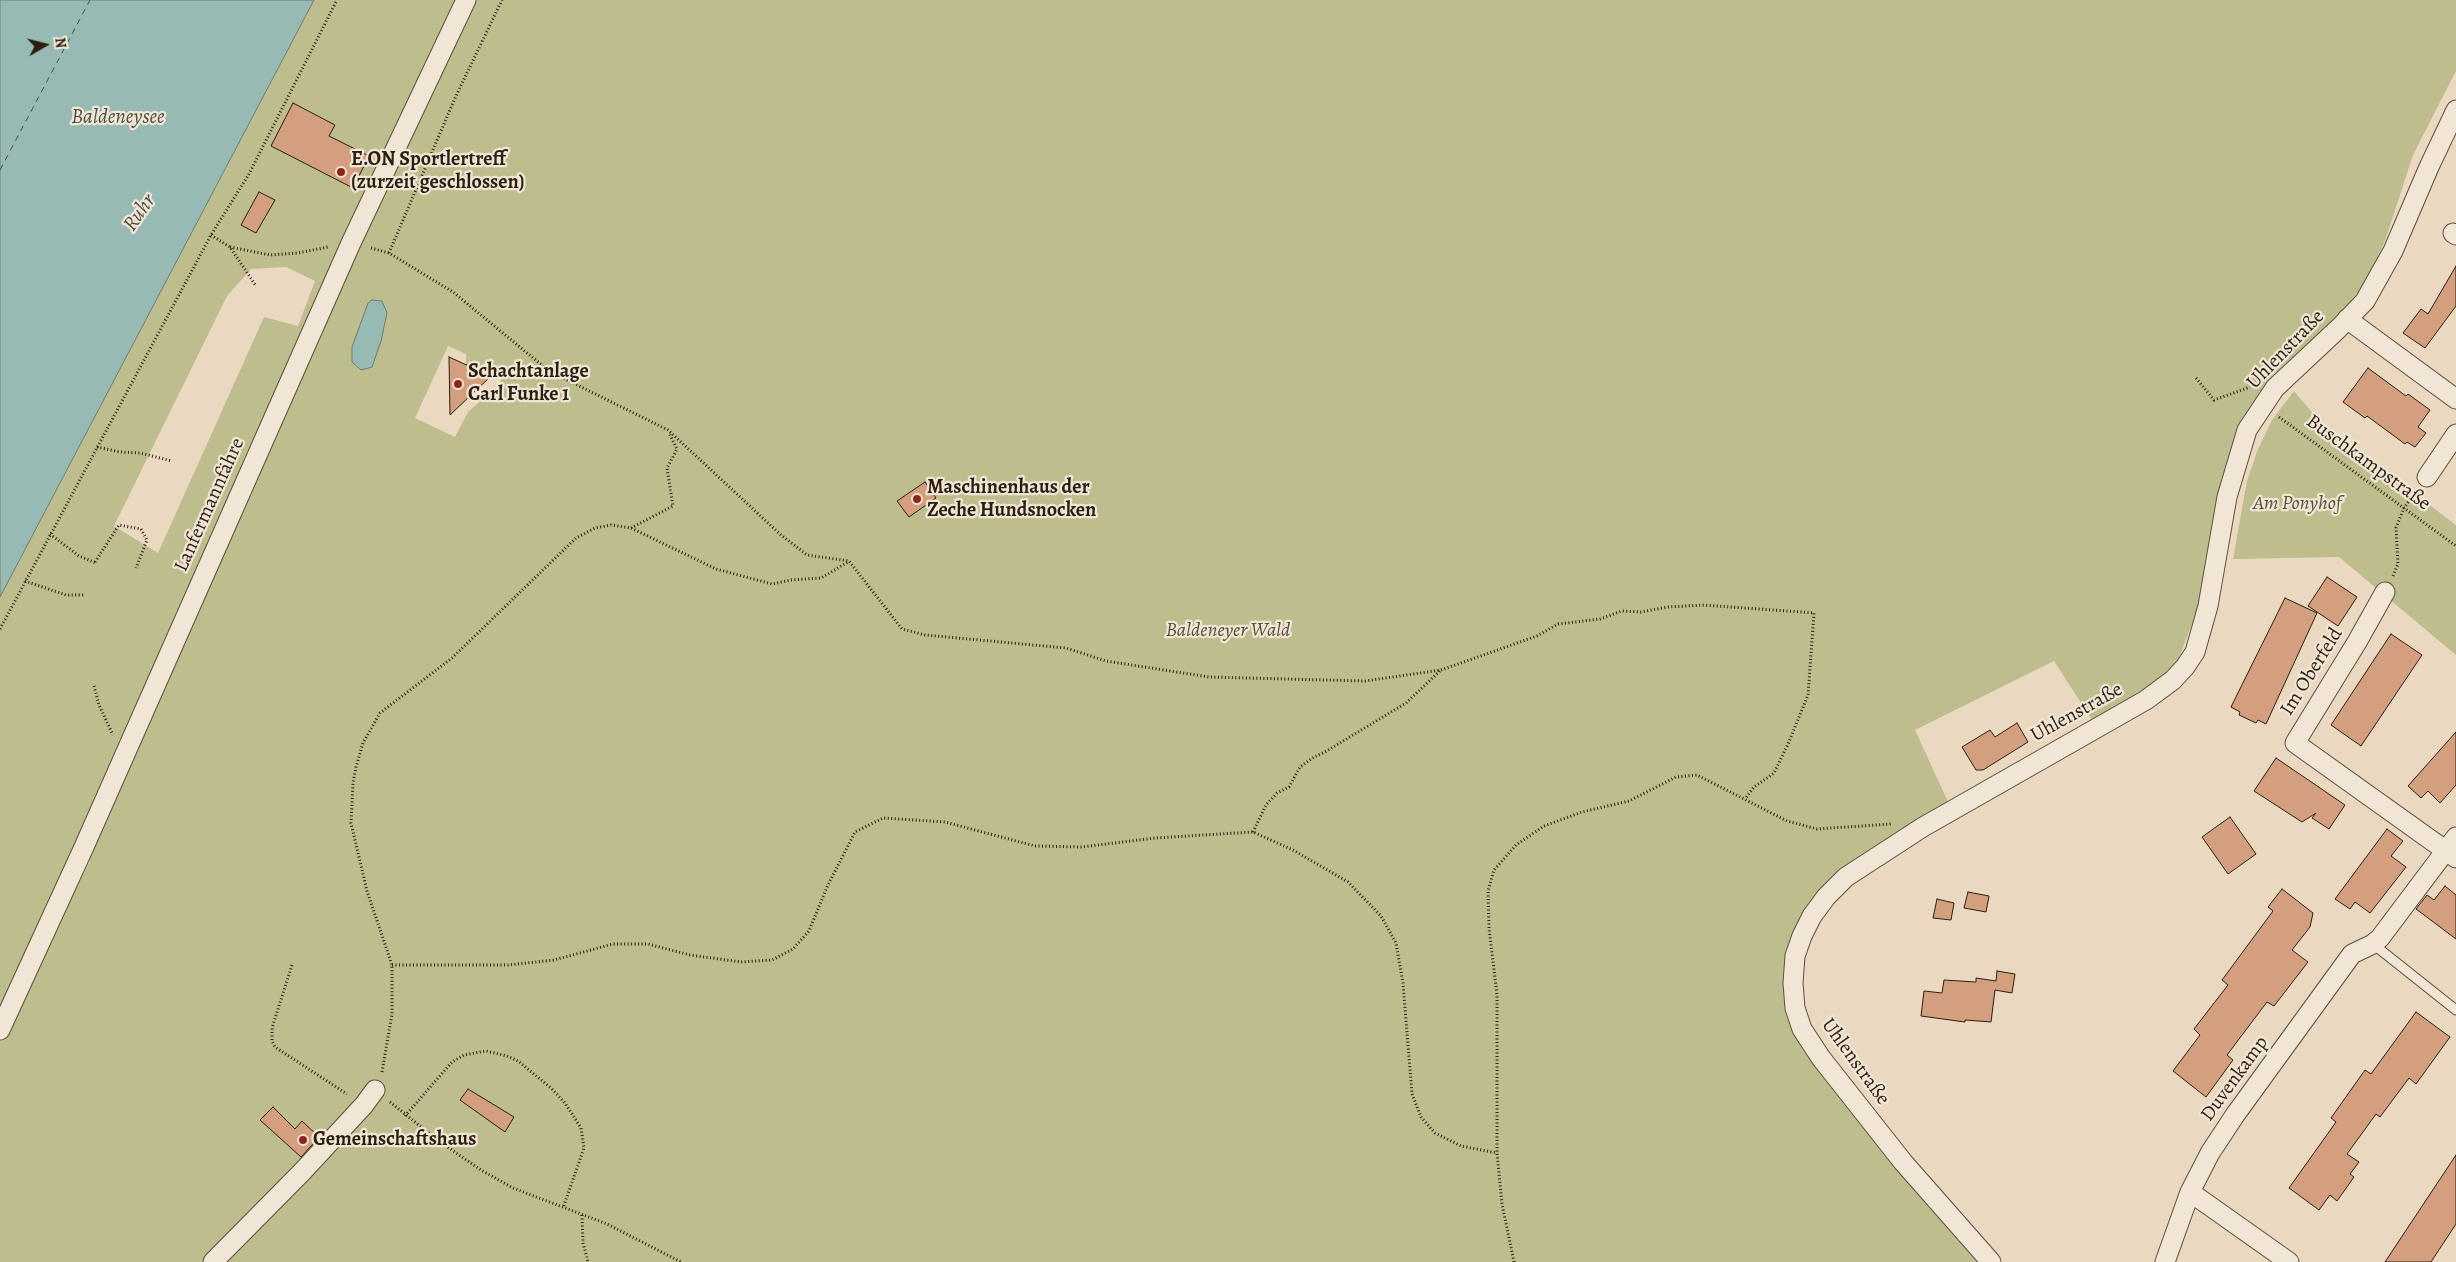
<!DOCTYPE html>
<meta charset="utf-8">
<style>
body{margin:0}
#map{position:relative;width:2456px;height:1262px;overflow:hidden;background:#ead9c0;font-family:Alegreya,serif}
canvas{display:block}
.north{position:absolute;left:20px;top:20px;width:50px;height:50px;-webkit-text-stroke:4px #f1e6d6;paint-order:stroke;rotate:82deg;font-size:14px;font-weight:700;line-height:20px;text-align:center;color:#2a1f10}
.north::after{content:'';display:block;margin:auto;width:18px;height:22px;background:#2a1f10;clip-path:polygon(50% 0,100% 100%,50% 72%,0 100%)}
</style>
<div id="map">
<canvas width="2456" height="1262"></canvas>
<div class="north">N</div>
</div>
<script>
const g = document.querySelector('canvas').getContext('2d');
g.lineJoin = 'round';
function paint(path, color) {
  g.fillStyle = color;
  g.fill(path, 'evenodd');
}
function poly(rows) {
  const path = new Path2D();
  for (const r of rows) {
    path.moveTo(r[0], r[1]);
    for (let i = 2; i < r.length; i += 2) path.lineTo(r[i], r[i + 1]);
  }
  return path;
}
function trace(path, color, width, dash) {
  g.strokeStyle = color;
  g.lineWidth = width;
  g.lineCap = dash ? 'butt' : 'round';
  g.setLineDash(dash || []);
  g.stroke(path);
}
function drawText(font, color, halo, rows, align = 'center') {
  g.font = font + ' Alegreya,serif';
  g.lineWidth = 4.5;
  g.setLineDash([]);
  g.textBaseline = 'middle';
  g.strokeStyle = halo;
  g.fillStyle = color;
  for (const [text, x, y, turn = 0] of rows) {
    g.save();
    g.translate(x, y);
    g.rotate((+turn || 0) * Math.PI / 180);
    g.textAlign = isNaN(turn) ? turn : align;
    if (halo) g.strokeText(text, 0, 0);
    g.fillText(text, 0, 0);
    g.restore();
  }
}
const green = poly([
 [314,0,2456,0,2456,71,2413,155,2385,241,2365,283,2342,312,2273,375,2243,422,2231,450,2221,493,2199,606,2178,660,2164,676,2139,695,2092,720,2054,661,1915,730,1949,804,1807,915,1791,1010,1981,1262,0,1262,0,1039,90,861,78,849,0,1018,0,597],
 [286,267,315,281,298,326,264,317,158,553,114,526,227,296,251,269],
 [448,346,466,354,466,368,474,372,485,363,505,372,498,386,468,412,455,437,415,418],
 [2294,391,2320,422,2456,525,2456,655,2339,557,2233,559,2247,481,2258,449,2272,420]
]);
const water = poly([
 [0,0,314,0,0,597,0,0],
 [372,300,382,301,387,313,381,341,372,367,361,370,352,362,352,347,368,303,372,300]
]);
const ferry = poly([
 [0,170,90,0]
]);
const building = poly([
 [293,103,335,125,329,136,369,156,353,188,271,146,293,103],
 [259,192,275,200,256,233,241,225,259,192],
 [2456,266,2456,306,2425,348,2403,333,2421,309,2428,314,2456,266],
 [449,357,491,376,450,415,449,357],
 [2368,368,2406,396,2408,394,2430,410,2418,427,2426,433,2415,447,2407,442,2405,444,2367,416,2365,418,2343,402,2368,368],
 [925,482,936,498,909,517,897,501,925,482],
 [2327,577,2357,597,2338,626,2308,606,2327,577],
 [2285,598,2317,613,2266,724,2258,720,2256,723,2239,715,2240,712,2231,707,2285,598],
 [2391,634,2422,655,2361,746,2331,725,2391,634],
 [2017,723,2028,742,1983,770,1976,770,1962,747,1990,730,1995,737,2017,723],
 [2456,732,2456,785,2440,803,2428,791,2421,798,2408,786,2456,732],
 [2276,758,2345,805,2329,829,2312,818,2316,813,2302,822,2254,791,2276,758],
 [2230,817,2256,854,2228,874,2202,837,2230,817],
 [2387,829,2403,841,2391,856,2406,867,2370,913,2355,902,2350,909,2335,899,2387,829],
 [2445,886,2456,895,2456,939,2416,909,2427,895,2434,900,2445,886],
 [2282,889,2313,913,2310,927,2292,950,2308,962,2274,1006,2267,1002,2227,1055,2233,1060,2206,1097,2173,1071,2200,1035,2194,1029,2228,985,2222,980,2273,911,2268,907,2282,889],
 [1968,892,1989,896,1986,912,1964,908,1968,892],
 [1937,899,1954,903,1951,920,1933,918,1937,899],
 [1997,971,2015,974,2012,993,1995,990,1991,1022,1965,1020,1965,1022,1921,1016,1924,991,1942,993,1944,980,1976,982,1976,978,1996,981,1997,971],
 [2416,1012,2450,1037,2416,1084,2409,1078,2380,1117,2376,1114,2347,1154,2359,1162,2350,1174,2354,1177,2337,1201,2330,1195,2319,1210,2289,1188,2336,1122,2331,1118,2365,1070,2371,1074,2416,1012],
 [468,1089,514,1117,505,1132,460,1100,468,1089],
 [273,1107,295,1129,302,1121,319,1137,301,1157,260,1120,273,1107],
 [2456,1155,2456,1224,2431,1262,2385,1262,2456,1155]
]);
const path = poly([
 [211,235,230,247,256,286],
 [230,247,270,255,298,253,328,247],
 [371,248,389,253,453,292,549,371,668,430,781,535,807,555,849,561,902,629,925,635,1066,648,1106,661,1209,677,1365,681,1441,670,1537,636,1558,624,1600,619,1622,611,1641,612,1668,607,1704,605,1814,613,1808,695,1788,744,1774,773,1754,787,1745,799],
 [389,253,455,98,502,0],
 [2196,378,2214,400,2250,387],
 [2279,417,2456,546],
 [97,447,120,452,140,453,172,461],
 [631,528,673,506,667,468,677,449,669,433],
 [50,534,79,556,96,563],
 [95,562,119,525,141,529,147,540,136,568],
 [2393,576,2398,564,2396,528,2404,508,2416,491],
 [25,581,66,595,84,595],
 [0,629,211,235,249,174,337,0],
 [94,686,99,705,113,735],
 [1253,832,1266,805,1277,793,1289,787,1300,767,1314,757,1325,752,1406,703,1441,670],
 [292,965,272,1028,272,1041,275,1047,347,1094],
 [392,965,508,965,554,960,613,944,648,944,690,955,741,962,772,960,793,949,809,931,827,887,855,832,883,818,945,822,1035,846,1082,847,1155,838,1253,832,1293,850,1348,882,1381,916,1396,943,1403,983,1412,1094,1421,1117,1435,1133,1461,1146,1497,1153],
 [382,1072,392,1014,392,965,367,891,351,823,353,783,356,767,363,743,380,713,452,658,576,538,595,528,611,525,631,528,716,569,772,584,791,580,821,578,848,562],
 [390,1102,436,1139,481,1170,513,1188,607,1224,681,1262],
 [405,1116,452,1062,464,1055,486,1051,507,1056,518,1061,551,1088,565,1103,581,1128,584,1148,563,1208],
 [582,1215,583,1243,588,1262],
 [1514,1262,1502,1204,1497,1153,1497,995,1489,928,1488,891,1494,870,1516,845,1544,826,1582,812,1629,801,1676,777,1697,775,1787,821,1817,829,1891,824]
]);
const service = poly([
 [2373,944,2456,1010]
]);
const minor = poly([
 [2453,233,2456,235],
 [2347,319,2456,399],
 [2427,477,2456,434],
 [2385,592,2357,642,2295,743,2456,858],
 [0,1030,84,847,351,243,466,0],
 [2190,1192,2289,1262],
 [213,1262,302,1172,364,1105,375,1090],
 [1991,1262,1903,1162,1821,1058,1802,1029,1795,1008,1793,983,1795,956,1802,936,1812,916,1826,897,1846,877,1923,827,2146,700,2173,680,2185,667,2195,652,2208,606,2227,497,2247,430,2275,388,2339,328,2365,301,2393,251,2429,167,2456,110],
 [2165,1262,2190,1192,2210,1153,2235,1115,2352,954,2373,944,2380,938,2456,837]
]);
const markers = [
 [341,172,5,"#8f2418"],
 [458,384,5,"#8f2418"],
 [917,499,5,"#8f2418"],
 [303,1140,5,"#8f2418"]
];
const poiNames = [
 ["E.ON Sportlertreff",351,160],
 ["(zurzeit geschlossen)",351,183],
 ["Schachtanlage",468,372],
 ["Carl Funke 1",468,395],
 ["Maschinenhaus der",927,488],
 ["Zeche Hundsnocken",927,511],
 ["Gemeinschaftshaus",313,1140]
];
const streetNames = [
 ["Uhlenstraße",2286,350,-46],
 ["Buschkampstraße",2368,463,36],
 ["Lanfermannfähre",210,505,-66],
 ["Im Oberfeld",2312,672,-58],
 ["Uhlenstraße",2077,713,-29],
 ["Uhlenstraße",1855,1062,54],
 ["Duvenkamp",2235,1079,-54]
];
const parkNames = [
 ["Am Ponyhof",2297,504],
 ["Baldeneyer Wald",1228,631]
];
const waterNames = [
 ["Baldeneysee",118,118],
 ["Ruhr",140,213,-55]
];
paint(green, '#bdbd8e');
paint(water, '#98bab5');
trace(water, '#6c7c73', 1);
trace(ferry, '#4b4e42', 1, [6, 5]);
paint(building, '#d49f7e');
trace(building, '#2a1f10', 1);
trace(service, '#5a4e3c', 11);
trace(minor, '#5a4e3c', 21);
trace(path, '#2a1f10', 3, [1, 2.5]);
trace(service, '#f1e6d6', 9);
trace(minor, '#f1e6d6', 19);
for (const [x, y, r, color] of markers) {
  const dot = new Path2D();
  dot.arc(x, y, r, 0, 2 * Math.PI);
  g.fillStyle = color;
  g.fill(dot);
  trace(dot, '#f1e6d6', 2);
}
drawText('bold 20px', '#2a1f10', '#f1e6d6', poiNames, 'left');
drawText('20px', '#2a1f10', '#f1e6d6', streetNames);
drawText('italic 20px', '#564e36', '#f1e6d6', parkNames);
drawText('italic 21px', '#4b4e42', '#f1e6d6', waterNames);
</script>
